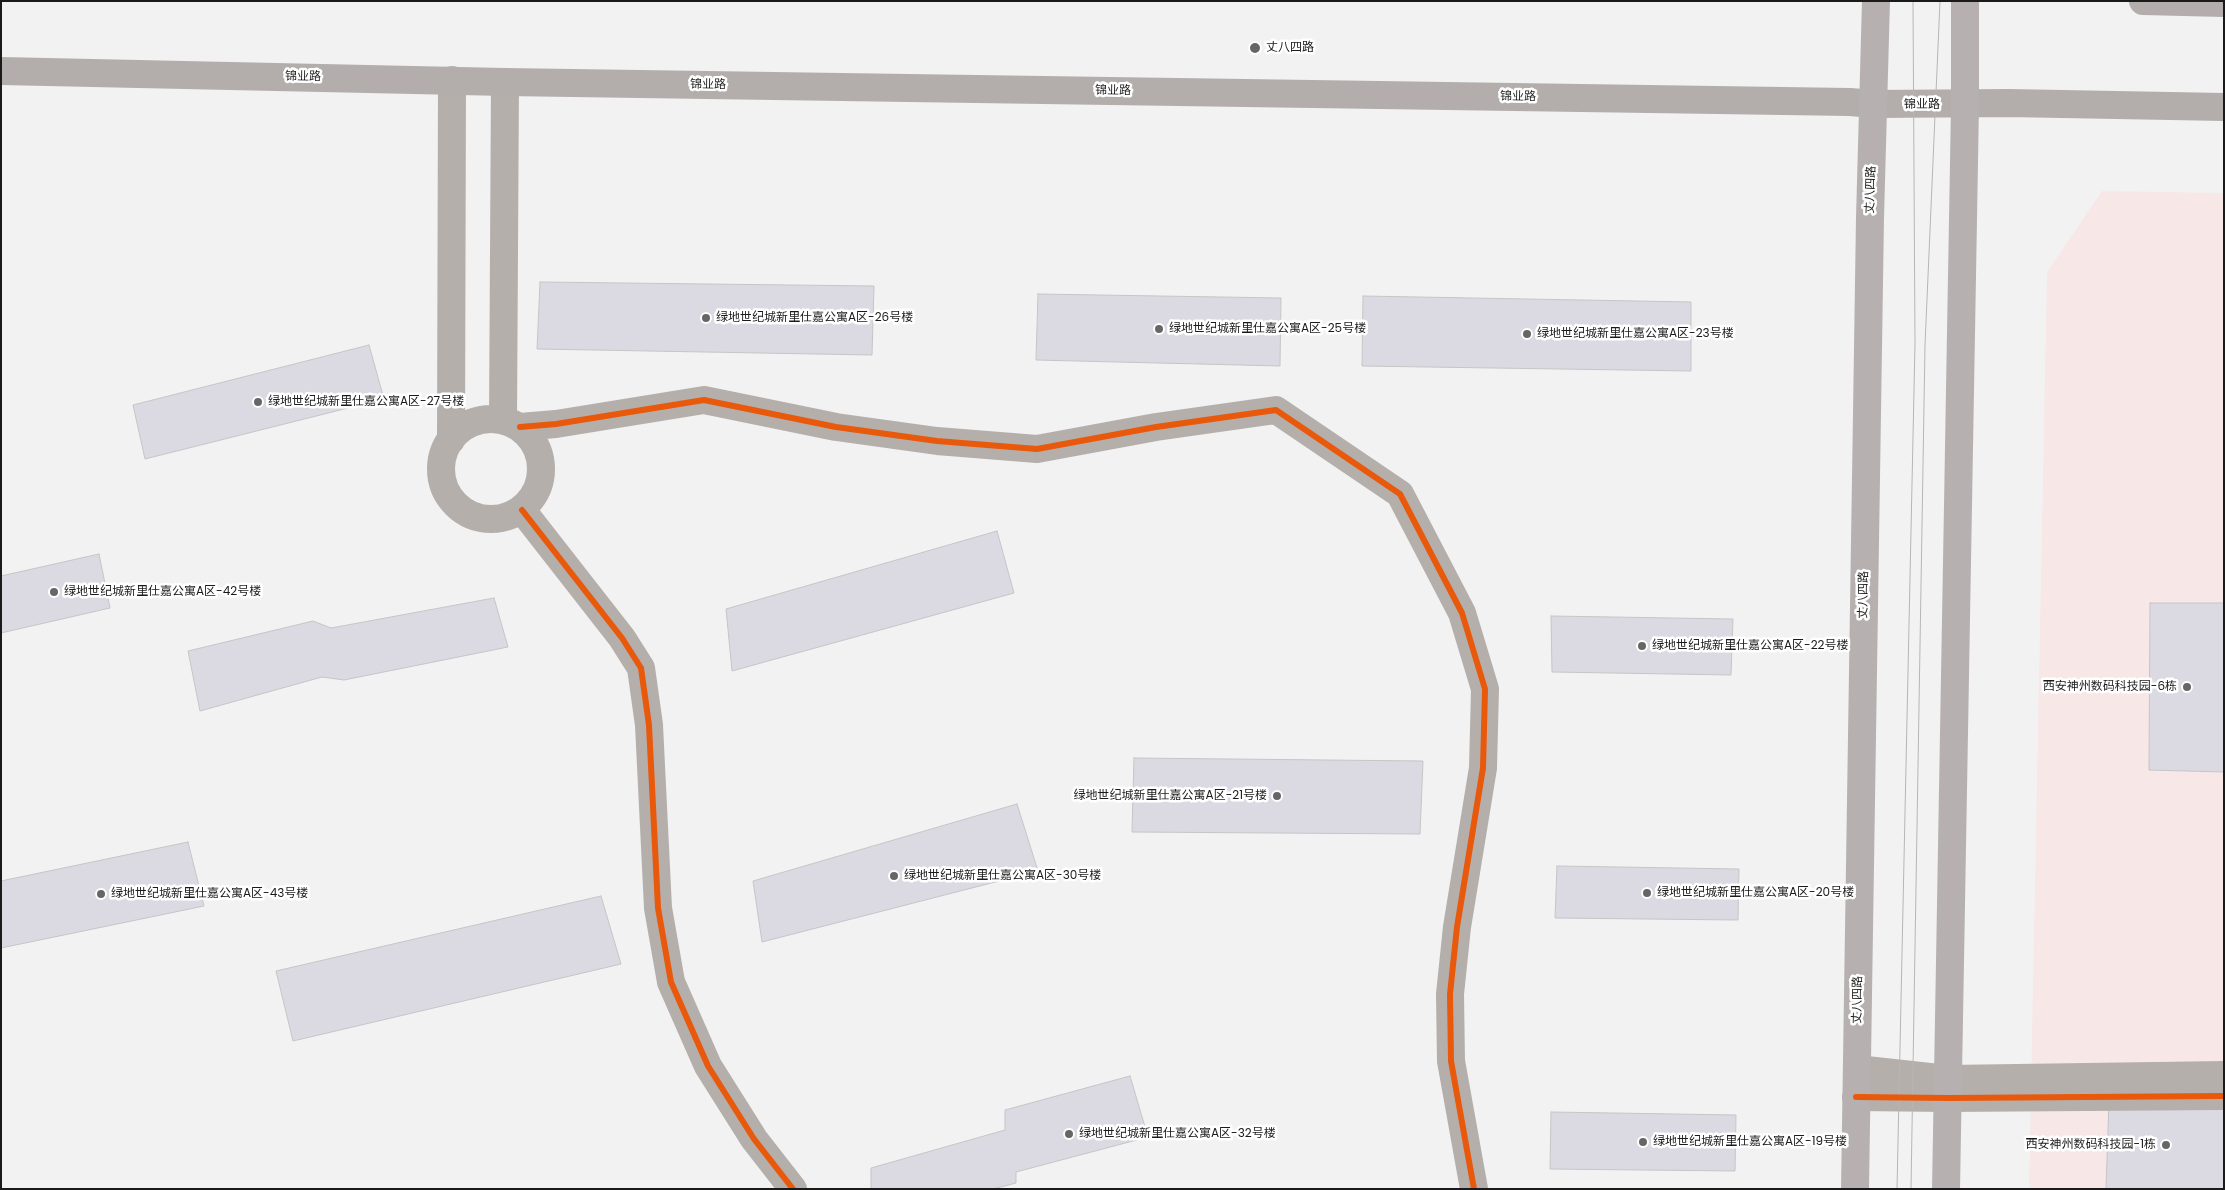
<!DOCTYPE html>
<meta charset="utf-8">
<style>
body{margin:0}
#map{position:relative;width:2225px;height:1190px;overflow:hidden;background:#f2f2f3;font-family:Poppins,sans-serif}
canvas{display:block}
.frame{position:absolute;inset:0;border:2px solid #1a1a1b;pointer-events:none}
</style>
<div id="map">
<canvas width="2225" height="1190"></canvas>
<div class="frame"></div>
</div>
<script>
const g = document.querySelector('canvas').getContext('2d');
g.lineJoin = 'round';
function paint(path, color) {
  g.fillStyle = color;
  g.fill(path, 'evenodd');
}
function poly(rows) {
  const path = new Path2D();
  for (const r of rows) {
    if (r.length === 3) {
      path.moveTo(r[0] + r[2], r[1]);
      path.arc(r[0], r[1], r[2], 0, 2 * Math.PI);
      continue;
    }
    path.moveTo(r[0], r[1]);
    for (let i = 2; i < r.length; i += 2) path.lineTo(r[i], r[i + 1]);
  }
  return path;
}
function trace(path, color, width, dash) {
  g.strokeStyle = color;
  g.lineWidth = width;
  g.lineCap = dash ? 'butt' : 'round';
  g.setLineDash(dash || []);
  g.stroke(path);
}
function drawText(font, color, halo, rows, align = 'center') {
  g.font = font + ' Poppins,"Noto Sans SC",sans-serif';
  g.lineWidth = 5;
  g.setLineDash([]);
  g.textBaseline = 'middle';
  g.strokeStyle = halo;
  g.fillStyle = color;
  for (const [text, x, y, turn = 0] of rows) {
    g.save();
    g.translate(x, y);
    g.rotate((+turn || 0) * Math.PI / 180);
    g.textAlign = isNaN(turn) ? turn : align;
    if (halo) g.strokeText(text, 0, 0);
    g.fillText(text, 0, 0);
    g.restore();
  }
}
const commercial = poly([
 [2102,191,2224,193,2224,1189,2029,1189,2047,272]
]);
const building = poly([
 [540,282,874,286,872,355,537,349,540,282],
 [1038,294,1281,298,1280,366,1036,360,1038,294],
 [1363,296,1691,302,1691,371,1362,366,1363,296],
 [369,345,384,399,145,459,133,405,369,345],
 [997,531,1014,593,732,671,726,609,997,531],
 [99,554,110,608,1,633,1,576,99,554],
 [494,598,508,647,344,680,322,677,200,711,188,651,313,621,331,628,494,598],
 [2150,603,2224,603,2224,772,2149,770,2150,603],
 [1551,616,1733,619,1731,675,1552,672,1551,616],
 [1134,758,1423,761,1420,834,1132,832,1134,758],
 [1017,804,1038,871,762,942,753,881,1017,804],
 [188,842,204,906,1,948,1,881,188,842],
 [1557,866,1739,869,1738,920,1555,918,1557,866],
 [601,896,621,964,293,1041,276,971,601,896],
 [1130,1076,1148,1137,1016,1172,1016,1183,993,1189,871,1189,871,1168,1005,1130,1005,1110,1130,1076],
 [2109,1100,2224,1102,2224,1189,2106,1189,2109,1100],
 [1551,1112,1736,1115,1735,1171,1550,1169,1551,1112]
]);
const street = poly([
 [491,469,50],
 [503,420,505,82],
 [520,427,556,424,704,400,836,427,937,441,1037,449,1156,427,1276,410,1400,494,1462,613,1485,689,1483,768,1457,927,1450,994,1451,1061,1474,1189],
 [451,440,452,80],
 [522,510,622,638,641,668,649,725,658,908,671,982,708,1066,754,1139,793,1189],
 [1857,1069,1948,1079,2224,1075],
 [1856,1097,1948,1098,2224,1096]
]);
const secondary = poly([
 [2143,1,2224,3],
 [1,71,505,82,1850,102,1874,104,2008,103,2224,107]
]);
const primary = poly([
 [1855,1189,1870,218,1876,1],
 [1946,1189,1965,105,1965,1]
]);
const tram = poly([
 [1897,1189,1915,343,1913,1],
 [1911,1189,1925,345,1940,1]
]);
const cycleway = poly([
 [520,427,556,424,704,400,836,427,937,441,1037,449,1156,427,1276,410,1400,494,1462,613,1485,689,1483,768,1457,927,1450,994,1451,1061,1474,1189],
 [522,510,622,638,641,668,649,725,658,908,671,982,708,1066,754,1139,793,1189],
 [1856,1097,1948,1098,2224,1096]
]);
const markers = [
 [1255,48,6,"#666667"],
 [706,318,5,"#666667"],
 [1159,329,5,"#666667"],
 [1527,334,5,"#666667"],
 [258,402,5,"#666667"],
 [54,592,5,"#666667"],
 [1642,646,5,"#666667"],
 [2187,687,5,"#666667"],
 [1277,796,5,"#666667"],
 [894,876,5,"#666667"],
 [1647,893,5,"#666667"],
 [101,894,5,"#666667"],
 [1069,1134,5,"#666667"],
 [1643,1142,5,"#666667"],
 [2166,1145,5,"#666667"]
];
const poiNames = [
 ["丈八四路",1266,48],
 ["绿地世纪城新里仕嘉公寓A区-26号楼",716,318],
 ["绿地世纪城新里仕嘉公寓A区-25号楼",1169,329],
 ["绿地世纪城新里仕嘉公寓A区-23号楼",1537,334],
 ["绿地世纪城新里仕嘉公寓A区-27号楼",268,402],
 ["绿地世纪城新里仕嘉公寓A区-42号楼",64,592],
 ["绿地世纪城新里仕嘉公寓A区-22号楼",1652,646],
 ["西安神州数码科技园-6栋",2177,687,"right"],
 ["绿地世纪城新里仕嘉公寓A区-21号楼",1267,796,"right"],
 ["绿地世纪城新里仕嘉公寓A区-30号楼",904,876],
 ["绿地世纪城新里仕嘉公寓A区-20号楼",1657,893],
 ["绿地世纪城新里仕嘉公寓A区-43号楼",111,894],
 ["绿地世纪城新里仕嘉公寓A区-32号楼",1079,1134],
 ["绿地世纪城新里仕嘉公寓A区-19号楼",1653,1142],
 ["西安神州数码科技园-1栋",2156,1145,"right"]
];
const streetNames = [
 ["锦业路",303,77,1],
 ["锦业路",708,85,1],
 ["锦业路",1113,91,1],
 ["锦业路",1518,97,1],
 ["锦业路",1922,105],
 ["丈八四路",1871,190,-88],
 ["丈八四路",1864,595,-89],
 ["丈八四路",1858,1000,-89]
];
paint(commercial, '#f7e8e7');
paint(building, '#dbdae3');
trace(building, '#c5c5c6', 1);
trace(street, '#b5afac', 28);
trace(secondary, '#b3aeac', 28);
trace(primary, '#b6b1b0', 28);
trace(tram, '#b7b6b4', 1);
trace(cycleway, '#e8590c', 6);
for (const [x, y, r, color] of markers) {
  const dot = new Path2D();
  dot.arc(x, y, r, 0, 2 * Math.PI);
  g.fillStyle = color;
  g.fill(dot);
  trace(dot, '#fff', 2);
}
drawText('12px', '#1a1a1b', '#fff', poiNames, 'left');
drawText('12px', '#1a1a1b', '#fff', streetNames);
</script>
